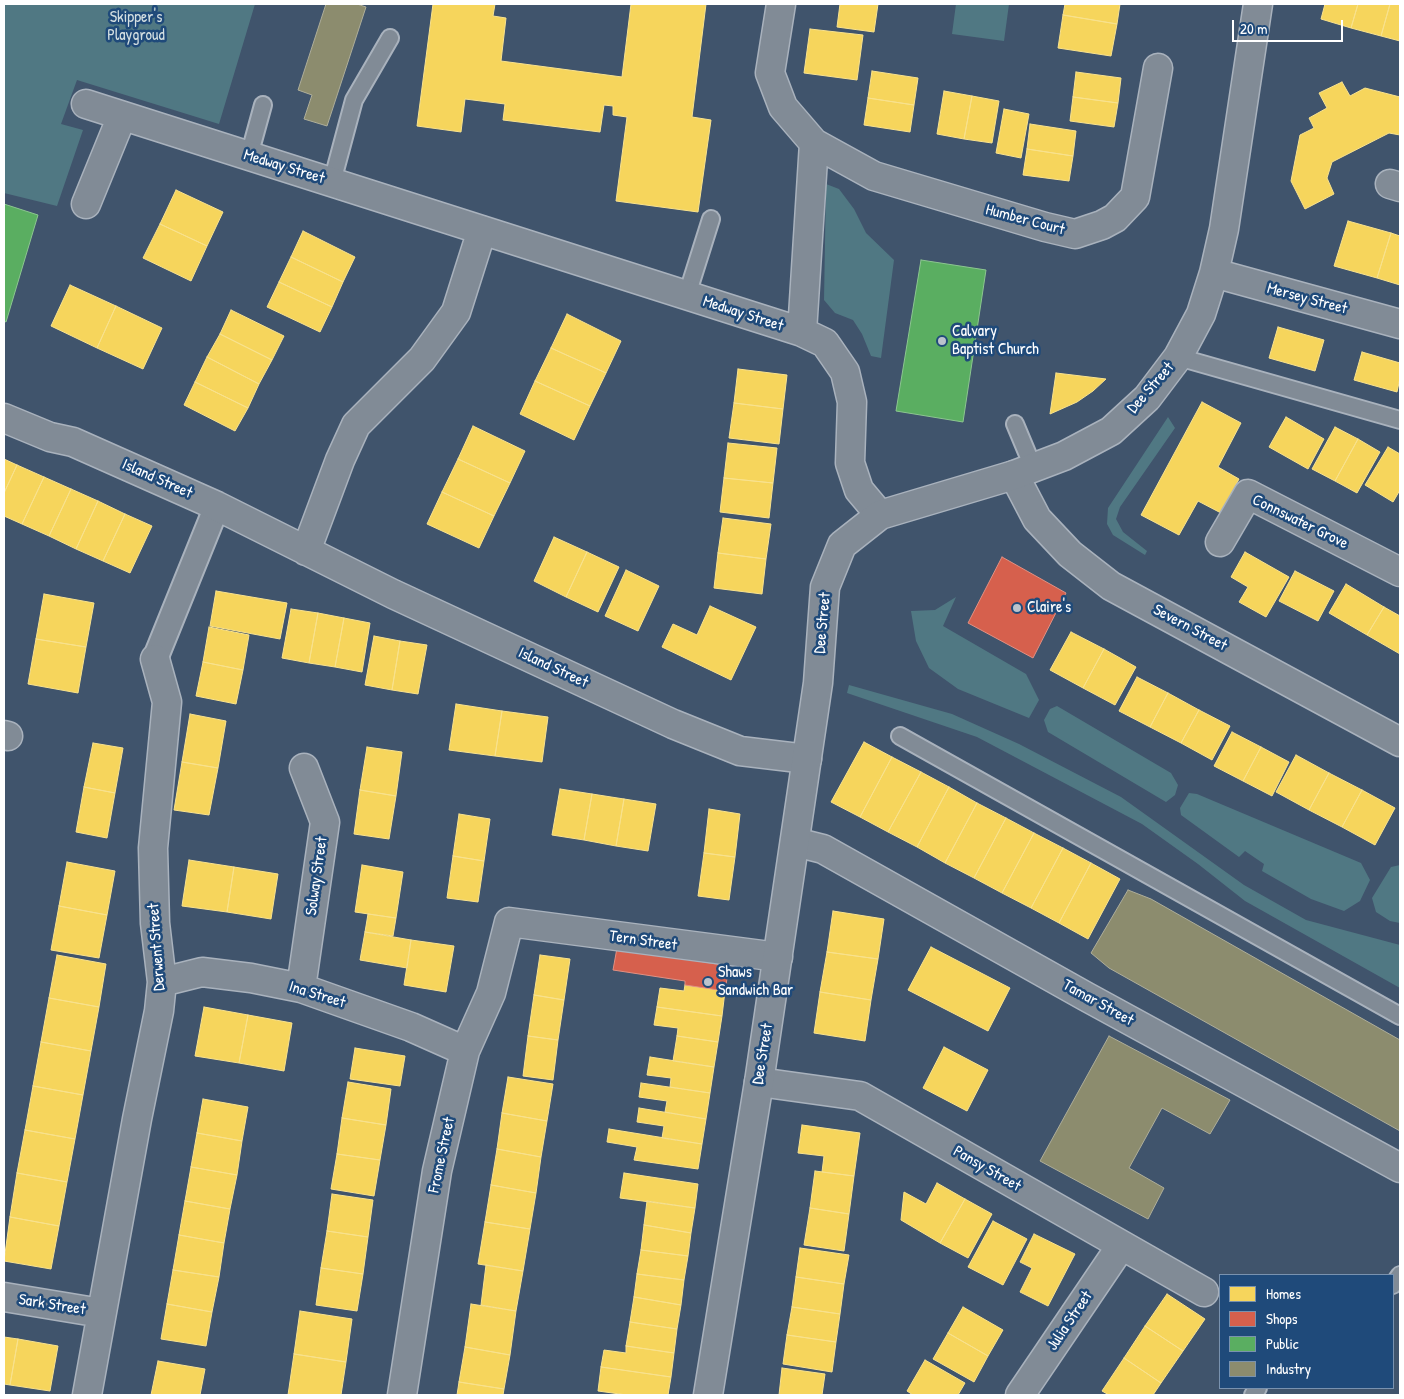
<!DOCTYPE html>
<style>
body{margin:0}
#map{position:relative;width:1404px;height:1399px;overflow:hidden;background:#40546c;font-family:"Patrick Hand",sans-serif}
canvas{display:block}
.frame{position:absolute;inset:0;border:5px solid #fff;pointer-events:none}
.legend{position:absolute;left:1219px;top:1274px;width:175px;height:115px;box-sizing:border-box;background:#1f4a7a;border:1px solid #7992af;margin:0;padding:6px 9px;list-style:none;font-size:15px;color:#fff}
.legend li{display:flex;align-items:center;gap:10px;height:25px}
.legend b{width:25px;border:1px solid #7992af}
.scale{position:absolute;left:1232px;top:20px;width:111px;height:22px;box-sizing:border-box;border:2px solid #fff;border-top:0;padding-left:6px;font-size:15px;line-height:18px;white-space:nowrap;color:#fff;-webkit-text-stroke:4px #1f4a7a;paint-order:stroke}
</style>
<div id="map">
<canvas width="1404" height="1399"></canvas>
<div class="frame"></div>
<ul class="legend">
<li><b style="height:14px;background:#f6d55c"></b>Homes</li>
<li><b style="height:14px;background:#d6604d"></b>Shops</li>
<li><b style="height:14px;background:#5aae61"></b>Public</li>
<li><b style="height:14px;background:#8c8c6e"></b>Industry</li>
</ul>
<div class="scale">20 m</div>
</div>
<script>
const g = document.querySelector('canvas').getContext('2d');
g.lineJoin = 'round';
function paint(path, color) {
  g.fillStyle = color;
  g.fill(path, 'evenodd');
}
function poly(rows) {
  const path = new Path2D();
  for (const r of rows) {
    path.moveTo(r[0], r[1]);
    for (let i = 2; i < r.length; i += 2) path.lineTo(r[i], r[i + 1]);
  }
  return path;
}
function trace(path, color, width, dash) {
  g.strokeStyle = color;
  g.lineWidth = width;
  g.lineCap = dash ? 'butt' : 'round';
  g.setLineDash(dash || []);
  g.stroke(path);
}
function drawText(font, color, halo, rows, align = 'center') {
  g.font = font + ' "Patrick Hand",sans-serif';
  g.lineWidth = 5;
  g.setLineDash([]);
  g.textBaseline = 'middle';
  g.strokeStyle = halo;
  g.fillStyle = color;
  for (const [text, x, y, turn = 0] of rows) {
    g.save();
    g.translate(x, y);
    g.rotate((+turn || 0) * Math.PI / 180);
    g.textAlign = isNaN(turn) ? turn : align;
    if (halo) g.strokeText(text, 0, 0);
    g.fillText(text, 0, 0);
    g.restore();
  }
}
const green = poly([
 [4,4,255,4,219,124,77,80,61,124,83,130,57,206,4,193],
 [956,4,1009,4,1004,41,952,34],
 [826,184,839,189,854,209,866,233,894,260,881,358,871,356,862,334,853,320,835,313,824,300],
 [1168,417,1175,428,1120,507,1116,519,1123,532,1147,551,1145,555,1113,535,1107,524,1108,508],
 [956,597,943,626,1026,674,1039,700,1029,718,958,689,929,668,916,641,911,611,935,610],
 [849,685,952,714,1019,744,1121,797,1244,885,1306,920,1400,945,1400,988,1245,901,1198,864,1142,824,977,737,847,693],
 [1057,706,1171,773,1178,785,1175,795,1166,802,1048,732,1044,720,1050,709],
 [1189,793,1197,794,1361,863,1370,880,1360,901,1344,911,1311,899,1262,871,1264,864,1245,851,1239,857,1181,815,1180,808],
 [1400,865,1400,923,1390,921,1376,912,1372,898,1391,867]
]);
const homes = poly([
 [433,4,495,4,493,16,506,18,501,61,622,77,631,4,706,4,692,117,711,120,698,212,616,201,627,117,613,115,613,106,604,105,600,132,503,120,505,104,465,99,461,132,417,126,433,4],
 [840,4,878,4,874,32,837,27,840,4],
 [1065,4,1120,4,1117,24,1063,15,1065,4],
 [1325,4,1358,4,1351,28,1321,19,1325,4],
 [1358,4,1390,4,1381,36,1351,28,1358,4],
 [1390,4,1400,4,1400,41,1381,36,1390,4],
 [1063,15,1117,24,1111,56,1058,48,1063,15],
 [810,29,863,35,857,80,804,73,810,29],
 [872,71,918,78,914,105,868,98,872,71],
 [1076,72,1121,78,1118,103,1073,97,1076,72],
 [1342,82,1350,96,1365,88,1400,97,1400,135,1389,133,1332,162,1327,178,1334,194,1305,209,1291,181,1300,135,1314,128,1309,118,1327,108,1319,93,1342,82],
 [944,91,972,96,964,139,937,134,944,91],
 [972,96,999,101,992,143,964,139,972,96],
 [1073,97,1118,103,1114,127,1070,121,1073,97],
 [868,98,914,105,910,132,864,125,868,98],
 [1004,109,1029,114,1021,158,996,153,1004,109],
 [1030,124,1076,131,1073,156,1027,149,1030,124],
 [1027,149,1073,156,1069,181,1023,175,1027,149],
 [176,190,223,212,207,246,160,224,176,190],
 [1348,221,1391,233,1377,278,1334,266,1348,221],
 [160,224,207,246,191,281,143,258,160,224],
 [303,231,355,257,343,282,291,257,303,231],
 [1391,233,1400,236,1400,285,1377,278,1391,233],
 [291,257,343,282,332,307,279,282,291,257],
 [279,282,332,307,320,332,267,307,279,282],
 [70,285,116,306,97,348,51,326,70,285],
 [116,306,162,328,143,369,97,348,116,306],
 [231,310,284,336,272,360,220,334,231,310],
 [567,314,621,341,606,373,551,348,567,314],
 [1278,327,1324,340,1315,371,1269,358,1278,327],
 [220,334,272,360,259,384,207,357,220,334],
 [551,348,606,373,590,406,535,381,551,348],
 [1362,352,1400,363,1400,378,1397,392,1354,380,1362,352],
 [207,357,259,384,248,408,195,382,207,357],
 [738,369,787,375,783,409,734,403,738,369],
 [1056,373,1106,379,1093,391,1077,402,1050,414,1056,373],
 [535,381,590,406,574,440,520,414,535,381],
 [195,382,248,408,235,431,184,405,195,382],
 [1202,402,1241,423,1218,467,1239,479,1221,513,1198,501,1179,535,1141,515,1202,402],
 [734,403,783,409,779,444,729,438,734,403],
 [1286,417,1324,439,1308,469,1269,447,1286,417],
 [473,426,525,451,510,483,458,459,473,426],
 [1335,427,1358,439,1335,481,1312,469,1335,427],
 [1358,439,1380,452,1357,493,1335,481,1358,439],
 [728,443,777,448,773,483,724,478,728,443],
 [1388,447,1400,454,1400,490,1393,502,1365,485,1388,447],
 [4,459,17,465,4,493,4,459],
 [458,459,510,483,494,516,442,492,458,459],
 [17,465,44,477,22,524,4,516,4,493,17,465],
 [44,477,71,489,49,536,22,524,44,477],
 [724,478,773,483,769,518,720,512,724,478],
 [71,489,98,501,76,549,49,536,71,489],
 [442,492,494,516,479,548,427,524,442,492],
 [98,501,125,514,103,561,76,549,98,501],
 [125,514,152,526,130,573,103,561,125,514],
 [723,518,771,524,766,559,718,553,723,518],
 [554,537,587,552,566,597,534,581,554,537],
 [587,552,619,567,598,612,566,597,587,552],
 [1245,552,1289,577,1266,617,1239,602,1248,587,1231,577,1245,552],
 [718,553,766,559,762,594,714,588,718,553],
 [626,570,659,586,638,631,605,616,626,570],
 [1295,571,1334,591,1318,621,1279,601,1295,571],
 [1346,584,1384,607,1367,635,1329,613,1346,584],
 [216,591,287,603,280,639,210,626,216,591],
 [44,594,94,603,86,647,36,639,44,594],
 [710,606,756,627,731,680,662,647,673,624,697,635,710,606],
 [1384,607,1400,616,1400,654,1367,635,1384,607],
 [291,609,318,613,309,663,282,658,291,609],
 [318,613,344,618,335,667,309,663,318,613],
 [344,618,370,623,362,672,335,667,344,618],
 [209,627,249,635,243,670,203,662,209,627],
 [1071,632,1104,649,1083,688,1050,670,1071,632],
 [374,636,400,641,392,690,365,685,374,636],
 [36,639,86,647,78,693,28,684,36,639],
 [400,641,427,645,418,694,392,690,400,641],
 [1104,649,1136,667,1115,705,1083,688,1104,649],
 [203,662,243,670,236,704,196,696,203,662],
 [1137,677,1168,693,1150,727,1119,711,1137,677],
 [1168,693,1199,710,1181,743,1150,727,1168,693],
 [456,704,502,711,495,756,449,750,456,704],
 [1199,710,1230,726,1212,760,1181,743,1199,710],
 [502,711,548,717,542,762,495,756,502,711],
 [190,714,226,721,218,768,182,762,190,714],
 [1232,732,1261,747,1243,781,1214,766,1232,732],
 [864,742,892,757,860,817,831,802,864,742],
 [93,743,123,748,115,793,84,787,93,743],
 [367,747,402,752,396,796,360,790,367,747],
 [1261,747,1289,762,1272,796,1243,781,1261,747],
 [1296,755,1329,773,1309,810,1276,792,1296,755],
 [892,757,921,772,888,832,860,817,892,757],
 [182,762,218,768,209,815,174,810,182,762],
 [921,772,949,787,917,847,888,832,921,772],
 [1329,773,1362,790,1342,827,1309,810,1329,773],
 [84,787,115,793,107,838,76,832,84,787],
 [949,787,977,803,945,863,917,847,949,787],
 [560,789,592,794,584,840,552,835,560,789],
 [360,790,396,796,389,839,354,834,360,790],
 [1362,790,1395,808,1375,845,1342,827,1362,790],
 [592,794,624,799,616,846,584,840,592,794],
 [624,799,656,804,648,851,616,846,624,799],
 [977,803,1006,818,974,878,945,863,977,803],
 [709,809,740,814,735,857,704,853,709,809],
 [459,814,490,819,484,861,453,856,459,814],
 [1006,818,1034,833,1002,893,974,878,1006,818],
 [1034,833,1063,848,1031,908,1002,893,1034,833],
 [1063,848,1091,863,1059,923,1031,908,1063,848],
 [704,853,735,857,729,900,698,896,704,853],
 [453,856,484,861,478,902,447,898,453,856],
 [189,860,234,867,227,912,182,906,189,860],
 [67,862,115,871,107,915,59,906,67,862],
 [1091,863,1120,879,1088,939,1059,923,1091,863],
 [362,865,403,872,396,918,355,912,362,865],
 [234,867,278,874,271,919,227,912,234,867],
 [59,906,107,915,99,958,51,950,59,906],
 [833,911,884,919,878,959,827,952,833,911],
 [368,914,396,918,393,936,365,932,368,914],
 [365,932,411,940,407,968,360,960,365,932],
 [411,940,454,946,446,992,404,985,411,940],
 [931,947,1010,988,988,1031,908,990,931,947],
 [827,952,878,959,871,1000,820,992,827,952],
 [57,955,106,964,99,1007,49,998,57,955],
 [540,955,570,959,564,1000,534,995,540,955],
 [685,985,725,991,722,1016,657,1007,660,988,684,991,685,985],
 [820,992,871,1000,865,1041,814,1033,820,992],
 [534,995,564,1000,558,1040,528,1036,534,995],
 [49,998,99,1007,91,1051,41,1042,49,998],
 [204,1007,248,1015,239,1063,195,1056,204,1007],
 [657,1007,722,1016,718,1042,677,1036,678,1028,654,1025,657,1007],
 [248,1015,292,1023,284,1071,239,1063,248,1015],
 [528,1036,558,1040,553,1080,523,1076,528,1036],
 [677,1036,718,1042,714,1067,673,1061,677,1036],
 [41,1042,91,1051,83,1095,33,1086,41,1042],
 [944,1047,988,1070,967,1111,923,1088,944,1047],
 [355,1048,405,1056,400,1086,350,1079,355,1048],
 [650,1057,714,1067,710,1093,670,1087,671,1078,647,1075,650,1057],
 [508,1077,553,1084,547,1121,502,1113,508,1077],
 [348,1082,391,1089,386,1125,342,1118,348,1082],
 [641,1083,710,1093,706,1119,665,1112,667,1101,639,1097,641,1083],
 [33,1086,83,1095,75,1139,25,1130,33,1086],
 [203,1099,248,1107,242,1141,197,1133,203,1099],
 [639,1108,706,1119,702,1144,662,1138,664,1126,637,1122,639,1108],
 [502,1113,547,1121,541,1157,497,1149,502,1113],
 [342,1118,386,1125,380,1160,337,1154,342,1118],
 [802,1125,860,1133,854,1176,822,1172,824,1156,798,1153,802,1125],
 [609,1129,702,1144,698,1169,634,1160,637,1147,607,1142,609,1129],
 [25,1130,75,1139,67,1182,17,1173,25,1130],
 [197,1133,242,1141,237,1175,191,1167,197,1133],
 [497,1149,541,1157,536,1193,491,1185,497,1149],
 [337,1154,380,1160,374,1196,331,1189,337,1154],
 [191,1167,237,1175,230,1209,185,1201,191,1167],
 [815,1171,854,1176,849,1214,810,1208,815,1171],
 [17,1173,67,1182,59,1226,10,1217,17,1173],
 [624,1173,698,1184,695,1208,620,1198,624,1173],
 [937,1183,965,1199,940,1243,901,1220,904,1192,926,1204,937,1183],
 [491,1185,536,1193,530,1229,485,1222,491,1185],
 [332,1194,373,1200,368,1237,327,1231,332,1194],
 [965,1199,992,1214,968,1258,940,1243,965,1199],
 [185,1201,230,1209,224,1243,179,1235,185,1201],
 [647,1201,695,1208,691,1233,644,1225,647,1201],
 [810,1208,849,1214,844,1251,804,1245,810,1208],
 [10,1217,59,1226,51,1269,4,1261,10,1217],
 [993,1221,1027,1239,1003,1285,968,1267,993,1221],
 [485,1222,530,1229,523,1271,478,1264,485,1222],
 [644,1225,691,1233,688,1256,641,1250,644,1225],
 [327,1231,368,1237,363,1274,321,1268,327,1231],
 [1034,1234,1075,1254,1048,1306,1020,1292,1032,1268,1020,1262,1034,1234],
 [179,1235,224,1243,219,1277,173,1270,179,1235],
 [800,1248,849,1255,844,1284,796,1277,800,1248],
 [641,1250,688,1256,684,1280,637,1274,641,1250],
 [486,1265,523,1271,516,1311,481,1305,486,1265],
 [321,1268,363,1274,357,1311,316,1305,321,1268],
 [173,1270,219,1277,212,1312,167,1304,173,1270],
 [637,1274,684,1280,681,1305,634,1297,637,1274],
 [796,1277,844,1284,840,1314,792,1307,796,1277],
 [1167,1294,1205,1319,1183,1351,1145,1326,1167,1294],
 [634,1297,681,1305,677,1329,630,1322,634,1297],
 [167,1304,212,1312,206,1346,161,1339,167,1304],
 [471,1304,516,1311,510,1355,465,1347,471,1304],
 [792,1307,840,1314,836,1342,787,1335,792,1307],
 [963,1307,1003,1330,988,1356,948,1333,963,1307],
 [300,1311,352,1319,346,1362,294,1354,300,1311],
 [630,1322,677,1329,674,1353,626,1346,630,1322],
 [1145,1326,1183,1351,1161,1383,1124,1358,1145,1326],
 [948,1333,988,1356,974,1382,933,1359,948,1333],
 [787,1335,836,1342,832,1372,783,1364,787,1335],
 [4,1337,18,1339,10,1385,4,1384,4,1337],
 [18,1339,58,1346,50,1391,10,1385,18,1339],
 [626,1346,674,1353,671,1377,601,1367,604,1350,626,1353,626,1346],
 [465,1347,510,1355,504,1389,459,1382,465,1347],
 [294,1354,346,1362,341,1395,288,1395,294,1354],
 [1124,1358,1161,1383,1153,1395,1109,1395,1102,1391,1124,1358],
 [925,1360,965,1383,958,1395,913,1395,907,1391,925,1360],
 [158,1361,205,1369,200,1395,151,1395,158,1361],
 [601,1367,671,1377,668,1395,627,1395,598,1391,601,1367],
 [782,1368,825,1374,822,1395,779,1395,782,1368],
 [459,1382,504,1389,503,1395,457,1395,459,1382]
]);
const shops = poly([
 [1002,557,1066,593,1033,658,968,623,1002,557],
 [617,948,729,966,725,991,685,985,685,981,613,970,617,948]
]);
const public = poly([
 [4,204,38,215,6,322,4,321,4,204],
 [921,260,986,270,963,422,896,411,921,260]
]);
const industry = poly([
 [326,4,357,4,366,7,327,126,304,119,312,95,298,90,326,4],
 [1128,890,1151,899,1400,1040,1400,1131,1109,968,1091,953,1128,890],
 [1109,1036,1230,1100,1210,1134,1162,1108,1129,1168,1164,1188,1148,1219,1040,1161,1109,1036]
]);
const service = poly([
 [249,156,263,105],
 [332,182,354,100,390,38],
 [687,295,711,219],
 [1178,357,1400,420],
 [1015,424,1033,467],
 [900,736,1400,1016],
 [1393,1285,1400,1275],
 [1253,1395,1258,1388]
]);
const pedestrian = poly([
 [155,659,217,506]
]);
const minor = poly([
 [781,4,770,73,783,107,814,143,874,176,1045,227,1075,234,1102,225,1115,218,1135,197,1158,68],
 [86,104,802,332,825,343,845,372,852,402,850,463,859,490,880,515],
 [1390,184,1400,187],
 [86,204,122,116],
 [802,332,814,143],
 [4,418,50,437,73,442,217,506,393,594,673,724,740,751,807,759],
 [1014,475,1037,519,1070,554,1111,586,1400,742],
 [1220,542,1248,494,1400,572],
 [306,551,340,460,356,425,422,359,456,312,482,230],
 [4,735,8,736],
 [795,842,823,849,1085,996,1400,1168],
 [162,982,202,972,251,978,301,988,411,1027,465,1051],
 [301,988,325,822,304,768],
 [759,1082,860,1096,1204,1292],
 [4,1297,101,1313],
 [87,1395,137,1119,159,1011,162,982,155,923,153,848,167,702,155,659],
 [402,1395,437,1171,465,1051,491,993,509,922,778,957],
 [1020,1395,1121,1246]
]);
const tertiary = poly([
 [1214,273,1400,324],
 [708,1395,759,1082,818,683,825,587,842,545,880,515,1014,475,1064,456,1111,431,1147,398,1178,357,1201,314,1214,273,1224,229,1258,4]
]);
const markers = [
 [942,341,5,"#bcc3cc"],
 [1017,608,5,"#bcc3cc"],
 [708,982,5,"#bcc3cc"]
];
const parkNames = [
 ["Skipper's",136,18],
 ["Playgroud",136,36]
];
const streetNames = [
 ["Medway Street",284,167,17],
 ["Humber Court",1025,220,15],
 ["Mersey Street",1307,299,15],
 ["Medway Street",743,314,18],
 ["Dee Street",1151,388,-49],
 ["Island Street",157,479,24],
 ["Connswater Grove",1300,522,26],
 ["Dee Street",823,623,-85],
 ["Severn Street",1190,628,28],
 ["Island Street",553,668,25],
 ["Solway Street",317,876,-82],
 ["Tern Street",643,941,8],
 ["Derwent Street",157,947,-94],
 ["Ina Street",317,995,17],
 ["Tamar Street",1098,1003,29],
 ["Dee Street",763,1054,-81],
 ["Frome Street",442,1155,-78],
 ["Pansy Street",987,1169,30],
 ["Sark Street",52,1305,9],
 ["Julia Street",1070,1321,-56]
];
const poiNames = [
 ["Calvary",952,332],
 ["Baptist Church",952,350],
 ["Claire's",1027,608],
 ["Shaws",718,973],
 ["Sandwich Bar",718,991]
];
paint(green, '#507883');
paint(homes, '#f6d55c');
trace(homes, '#f9e28d', 1);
paint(shops, '#d6604d');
trace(shops, '#e29082', 1);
paint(public, '#5aae61');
trace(public, '#8cc690', 1);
paint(industry, '#8c8c6e');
trace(industry, '#aeae9a', 1);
trace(service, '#a9b2bd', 20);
trace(pedestrian, '#a9b2bd', 28);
trace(minor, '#a9b2bd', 31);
trace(tertiary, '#a9b2bd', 31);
trace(service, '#818b96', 16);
trace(pedestrian, '#818b96', 24);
trace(minor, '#818b96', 28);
trace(tertiary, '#818b96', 28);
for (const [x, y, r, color] of markers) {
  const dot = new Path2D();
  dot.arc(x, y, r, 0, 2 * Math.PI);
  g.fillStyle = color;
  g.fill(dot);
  trace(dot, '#1f4a7a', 2);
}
drawText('16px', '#d4dfe1', '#1f4a7a', parkNames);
drawText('16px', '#fff', '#1f4a7a', streetNames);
drawText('16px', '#fff', '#1f4a7a', poiNames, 'left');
</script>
